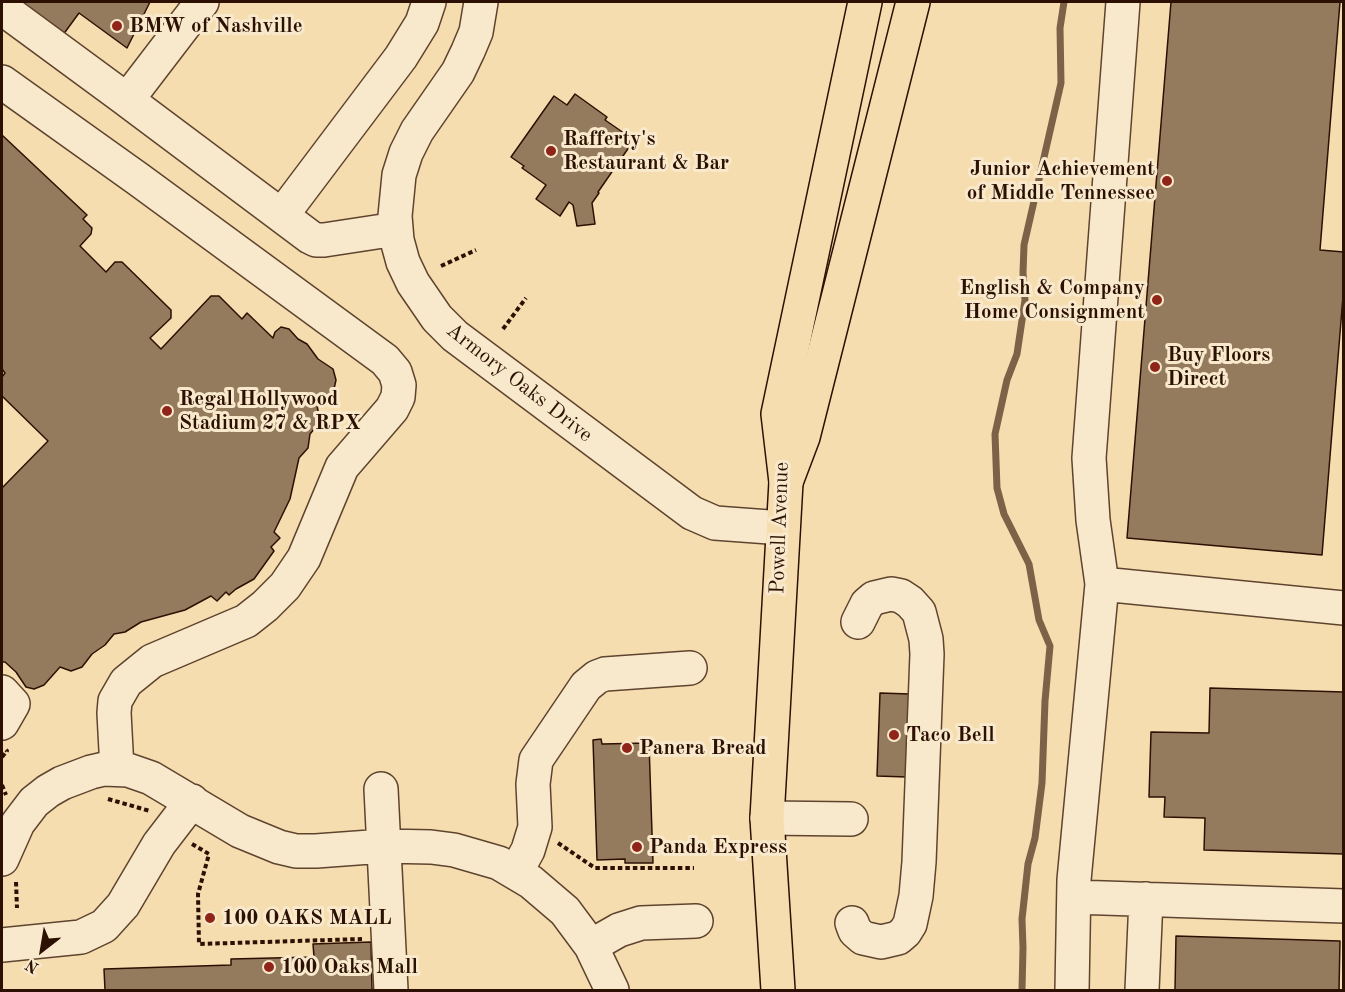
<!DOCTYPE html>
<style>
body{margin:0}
#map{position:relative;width:1345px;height:992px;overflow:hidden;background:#f6ddb0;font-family:"Old Standard TT",serif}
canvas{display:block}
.frame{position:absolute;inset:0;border:3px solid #2c1103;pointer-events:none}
.north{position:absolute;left:12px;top:920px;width:60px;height:60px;-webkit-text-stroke:4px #f9e9cc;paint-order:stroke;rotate:211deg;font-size:16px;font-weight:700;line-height:24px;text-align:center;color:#2c1103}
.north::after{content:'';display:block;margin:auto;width:21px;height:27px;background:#2c1103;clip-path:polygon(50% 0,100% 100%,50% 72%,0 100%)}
</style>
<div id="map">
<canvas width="1345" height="992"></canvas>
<div class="frame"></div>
<div class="north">N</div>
</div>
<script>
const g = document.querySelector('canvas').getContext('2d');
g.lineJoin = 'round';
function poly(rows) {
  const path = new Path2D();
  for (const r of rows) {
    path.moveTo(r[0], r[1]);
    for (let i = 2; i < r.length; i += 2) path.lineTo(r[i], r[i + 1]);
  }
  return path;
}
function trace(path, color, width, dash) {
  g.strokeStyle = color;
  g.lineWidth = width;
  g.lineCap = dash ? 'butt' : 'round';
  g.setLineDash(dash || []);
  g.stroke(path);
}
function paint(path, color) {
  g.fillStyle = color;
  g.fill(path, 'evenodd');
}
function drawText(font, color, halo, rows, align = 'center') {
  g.font = font + ' "Old Standard TT",serif';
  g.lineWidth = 6;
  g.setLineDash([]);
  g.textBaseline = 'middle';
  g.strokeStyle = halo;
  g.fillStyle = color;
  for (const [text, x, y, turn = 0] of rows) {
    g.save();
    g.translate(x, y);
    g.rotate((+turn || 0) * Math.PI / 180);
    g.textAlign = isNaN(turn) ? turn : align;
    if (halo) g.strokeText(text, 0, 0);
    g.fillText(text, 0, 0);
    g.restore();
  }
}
const stream = poly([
 [1022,990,1023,948,1022,919,1028,864,1035,838,1042,783,1045,701,1050,646,1039,620,1029,564,1004,514,997,488,995,434,1007,380,1017,354,1025,300,1023,273,1024,245,1061,83,1060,28,1064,2]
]);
const building = poly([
 [10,2,150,2,127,48,79,13,60,39,10,2],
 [1171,2,1340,2,1320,250,1344,252,1344,284,1322,555,1127,538,1171,2],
 [575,94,607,117,605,120,634,140,598,192,599,193,592,203,595,224,577,226,573,205,569,202,560,216,536,199,546,185,522,168,524,166,511,157,554,96,567,105,575,94],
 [2,135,87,215,83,219,92,228,91,234,80,246,106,272,115,262,122,262,171,310,171,318,150,338,161,349,211,296,219,296,242,319,247,313,273,338,275,332,281,327,289,329,298,339,307,344,318,359,333,369,336,380,334,389,317,405,320,422,310,434,308,448,299,458,290,499,274,532,280,538,271,547,274,551,254,579,236,589,229,595,226,592,217,601,211,596,185,610,141,622,125,632,114,634,105,645,92,654,82,667,71,671,60,667,44,685,34,689,26,687,16,672,5,662,2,662,2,488,48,441,2,396,2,377,5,373,2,369,2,135],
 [1210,688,1344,692,1344,854,1204,850,1205,818,1164,817,1165,797,1149,797,1151,732,1209,733,1210,688],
 [880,693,910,694,907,777,877,776,880,693],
 [601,739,602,744,649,743,653,863,625,863,625,859,597,860,593,740,601,739],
 [1176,936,1340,941,1339,990,1175,990,1176,936],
 [371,942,372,990,105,990,104,969,231,965,231,959,314,957,313,944,371,942]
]);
const path = poly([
 [441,266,476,250],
 [503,329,526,298],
 [2,757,7,751,6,750],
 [2,785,6,795],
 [108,799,150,811],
 [558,843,595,868,694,868],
 [192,844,209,854,198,894,199,944,362,939],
 [16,882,17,908]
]);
const minor = poly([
 [202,2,127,100,310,237,316,240,324,240,396,229],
 [481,2,476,32,468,51,458,72,417,131,406,153,399,175,395,216,397,240,403,262,413,283,437,318,455,336,692,513,715,523,783,528],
 [2,8,127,100],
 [2,82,138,179,385,360,395,372,399,385,398,397,392,409,342,467,304,558,285,586,265,606,246,621,152,661,126,682,115,701,114,713,117,769],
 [282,215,401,57,422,23,429,2],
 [1102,584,1093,520,1089,458,1123,2],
 [2,692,13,704,2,723],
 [381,789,391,990],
 [767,818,851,819],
 [2,859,18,823,34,802,48,791,62,783,91,772,104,769,128,770,151,778,240,831,279,847,296,851,316,851,384,846,431,847,454,850,499,863,531,882,565,911,591,946,612,990],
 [516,872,528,850,535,827,533,784,536,760,586,686,597,677,605,674,690,668],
 [1074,897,1344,906],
 [852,923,855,931,863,938,881,942,898,938,905,932,910,924,916,896,919,862,927,654,926,639,919,612,910,602,901,596,891,594,874,598,867,604,858,622],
 [2,945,81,937,104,926,123,905,159,844,192,801],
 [591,946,619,930,641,923,696,921],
 [1072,990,1074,880,1102,584,1344,608],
 [1142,990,1146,899]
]);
const major = poly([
 [778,990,767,818,786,482,778,414,865,2]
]);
const highway = poly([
 [786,482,803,437,913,2]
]);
const markers = [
 [117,26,6,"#8f2418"],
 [551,151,6,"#8f2418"],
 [1167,181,6,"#8f2418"],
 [1157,300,6,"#8f2418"],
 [1155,367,6,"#8f2418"],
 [167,411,6,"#8f2418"],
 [894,735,6,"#8f2418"],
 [627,748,6,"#8f2418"],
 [637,847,6,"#8f2418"],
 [210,918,6,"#8f2418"],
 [269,967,6,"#8f2418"]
];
const poiNames = [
 ["BMW of Nashville",129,26],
 ["Rafferty's",563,139],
 ["Restaurant & Bar",563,163],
 ["Junior Achievement",1155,169,"right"],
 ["of Middle Tennessee",1155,193,"right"],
 ["English & Company",1145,288,"right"],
 ["Home Consignment",1145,312,"right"],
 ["Buy Floors",1167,355],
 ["Direct",1167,379],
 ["Regal Hollywood",179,399],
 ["Stadium 27 & RPX",179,423],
 ["Taco Bell",906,735],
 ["Panera Bread",639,748],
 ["Panda Express",649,847],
 ["100 OAKS MALL",222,918],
 ["100 Oaks Mall",281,967]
];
const streetNames = [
 ["Armory Oaks Drive",519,383,38],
 ["Powell Avenue",780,528,-88]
];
trace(stream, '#7c6247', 7);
paint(building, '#957b5d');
trace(building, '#2c1103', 1.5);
trace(minor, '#5e442e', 36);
trace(major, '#2c1103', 36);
trace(highway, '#2c1103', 36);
trace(path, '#2c1103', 4, [4.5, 3]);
trace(minor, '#f9e9cc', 33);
trace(major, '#f6ddb0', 33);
trace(highway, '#f6ddb0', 33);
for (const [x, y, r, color] of markers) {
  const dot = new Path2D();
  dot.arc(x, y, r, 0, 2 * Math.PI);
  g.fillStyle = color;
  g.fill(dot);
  trace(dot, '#f9e9cc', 2);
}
drawText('bold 21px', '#2c1103', '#f9e9cc', poiNames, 'left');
drawText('21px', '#2c1103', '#f9e9cc', streetNames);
</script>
